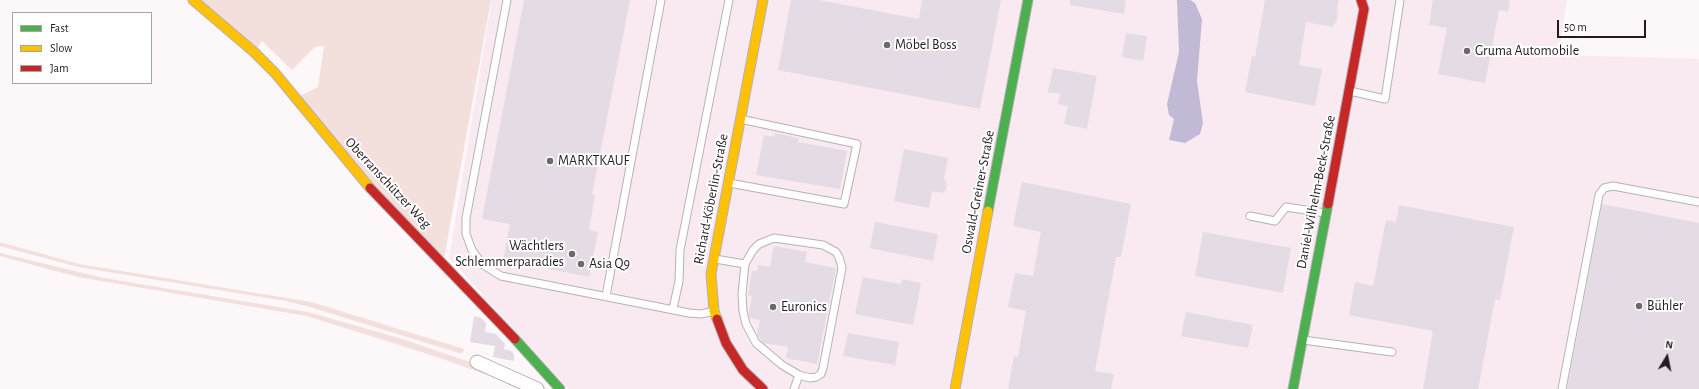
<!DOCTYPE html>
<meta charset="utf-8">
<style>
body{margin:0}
#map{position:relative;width:1699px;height:389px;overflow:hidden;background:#fcf7f9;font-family:"Alegreya Sans",sans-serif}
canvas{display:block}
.legend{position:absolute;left:12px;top:12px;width:140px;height:72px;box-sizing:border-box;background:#fff;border:1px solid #a7a4a5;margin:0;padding:5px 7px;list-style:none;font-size:12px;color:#221b1f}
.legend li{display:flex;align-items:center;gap:8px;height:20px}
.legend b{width:20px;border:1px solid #a7a4a5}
.north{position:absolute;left:1647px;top:337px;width:40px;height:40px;-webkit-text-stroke:3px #fff;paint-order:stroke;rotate:10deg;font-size:11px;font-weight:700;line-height:16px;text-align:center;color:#221b1f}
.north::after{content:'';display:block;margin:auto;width:14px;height:18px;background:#221b1f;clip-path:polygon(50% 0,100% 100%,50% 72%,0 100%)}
.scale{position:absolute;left:1557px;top:20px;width:89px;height:18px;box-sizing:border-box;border:2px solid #221b1f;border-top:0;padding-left:5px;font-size:12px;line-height:14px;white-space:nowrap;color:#221b1f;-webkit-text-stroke:3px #fff;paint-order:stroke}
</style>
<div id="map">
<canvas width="1699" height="389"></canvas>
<ul class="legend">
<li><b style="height:5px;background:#4caf50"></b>Fast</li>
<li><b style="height:5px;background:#ffc107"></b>Slow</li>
<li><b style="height:5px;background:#c62828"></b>Jam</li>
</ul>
<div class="north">N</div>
<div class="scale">50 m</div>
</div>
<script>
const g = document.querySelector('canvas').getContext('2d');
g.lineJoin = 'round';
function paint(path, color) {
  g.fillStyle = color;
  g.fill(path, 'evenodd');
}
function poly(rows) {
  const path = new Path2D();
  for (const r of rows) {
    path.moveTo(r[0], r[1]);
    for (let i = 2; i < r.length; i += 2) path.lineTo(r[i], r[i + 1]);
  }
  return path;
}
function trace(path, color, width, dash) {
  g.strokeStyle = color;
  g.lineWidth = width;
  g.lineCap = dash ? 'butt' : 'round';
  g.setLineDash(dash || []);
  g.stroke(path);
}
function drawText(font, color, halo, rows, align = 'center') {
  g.font = font + ' "Alegreya Sans",sans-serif';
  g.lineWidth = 4;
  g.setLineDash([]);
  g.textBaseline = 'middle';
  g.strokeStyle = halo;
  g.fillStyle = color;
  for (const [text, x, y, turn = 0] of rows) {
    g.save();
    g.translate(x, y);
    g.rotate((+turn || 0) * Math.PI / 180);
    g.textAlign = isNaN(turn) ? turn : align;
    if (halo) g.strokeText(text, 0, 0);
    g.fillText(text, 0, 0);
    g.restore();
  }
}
const built = poly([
 [492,0,1567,0,1558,55,1699,59,1699,389,569,389,449,258]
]);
const green = poly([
 [198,0,491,0,444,258,368,182,300,96,318,87,324,46,315,47,292,70,262,41,256,50],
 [0,242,79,264,311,302,464,349,462,354,310,307,286,301,78,267,0,246],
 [0,253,104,278,308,312,399,338,476,364,498,373,496,378,434,356,307,316,78,277,0,256]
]);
const water = poly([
 [1177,0,1190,0,1195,3,1202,19,1197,81,1203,123,1200,134,1185,143,1169,140,1174,119,1169,115,1167,104,1179,52]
]);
const building = poly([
 [524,0,630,0,592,195,595,195,589,230,598,232,589,277,503,260,510,224,482,219],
 [791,0,819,0,919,19,922,0,1001,0,980,109,778,70],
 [1070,0,1126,0,1124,14,1070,5],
 [1265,0,1338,0,1337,19,1333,27,1306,22,1299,65,1322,69,1315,106,1245,92,1252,56,1255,57],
 [1433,0,1510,0,1508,12,1499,10,1485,83,1438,74,1447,28,1429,25],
 [1126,33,1147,36,1143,61,1122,57],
 [1053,68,1097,76,1087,129,1064,124,1068,106,1058,104,1060,94,1048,92],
 [775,133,799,138,798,142,847,151,840,189,756,175,764,135,774,137],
 [904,149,948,158,944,179,947,183,946,190,942,193,932,191,929,208,894,201],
 [1022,182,1131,204,1121,257,1116,257,1095,371,1114,374,1111,389,1008,389,1014,356,1018,357,1026,311,1008,307,1015,273,1033,276,1041,232,1013,226],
 [1602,204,1699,223,1699,389,1567,389],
 [1399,205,1514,227,1500,300,1495,299,1478,389,1423,389,1433,331,1349,315,1355,282,1373,286,1386,220,1396,222],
 [875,222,938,234,933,261,870,248],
 [1203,232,1291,248,1283,293,1195,276],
 [774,246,807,252,805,262,836,268,817,364,786,358,788,347,763,343,757,334,760,320,750,318,749,313,752,296,748,295,752,271,757,271,758,265,770,267],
 [863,277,901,284,902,279,921,283,913,325,855,314],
 [1186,312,1253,325,1248,348,1181,336],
 [474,316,481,318,486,323,485,332,496,334,505,344,504,349,511,351,514,354,514,361,493,357,495,346,470,342],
 [848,333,899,342,895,365,843,356]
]);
const lane = poly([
 [507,0,466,218,466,234,472,250,482,264,501,276,689,313,701,314,714,311],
 [1350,91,1385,99,1400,0],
 [729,183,844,204,857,144,740,119],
 [1250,216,1275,221,1286,207,1325,213],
 [715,259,745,264,742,294,743,311,746,324,756,343,782,365,799,375,810,378,816,377,821,374,823,368,842,268,839,257,836,252,823,245,774,238,759,244,753,250,745,264],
 [606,296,661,0],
 [673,309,679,281,680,250,729,0],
 [1303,340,1392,352],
 [794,389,799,375],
 [1562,389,1599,195,1604,188,1613,186,1699,202]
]);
const street = poly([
 [477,362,537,389]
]);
const fast = poly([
 [988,211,1028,0],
 [515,339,560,389],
 [1293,389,1328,204]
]);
const slow = poly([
 [193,0,254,52,275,73,370,188],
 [717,319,714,311,711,274,763,0],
 [955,389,988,211]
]);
const jam = poly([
 [370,188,515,339],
 [1328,204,1364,9,1361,0],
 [717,319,726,343,743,370,763,389]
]);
const markers = [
 [887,45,4,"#6e686b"],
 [1467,51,4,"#6e686b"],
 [550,161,4,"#6e686b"],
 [572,254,4,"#6e686b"],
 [581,264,4,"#6e686b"],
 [1639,306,4,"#6e686b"],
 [773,307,4,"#6e686b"]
];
const poiNames = [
 ["Möbel Boss",895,45],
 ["Gruma Automobile",1475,51],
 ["MARKTKAUF",558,161],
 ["Wächtlers",564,246,"right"],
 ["Schlemmerparadies",564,262,"right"],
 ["Asia Q9",589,264],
 ["Bühler",1647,306],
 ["Euronics",781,307]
];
const streetNames = [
 ["Oberranschützer Weg",388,183,47],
 ["Oswald-Greiner-Straße",978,192,-79],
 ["Daniel-Wilhelm-Beck-Straße",1316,192,-79],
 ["Richard-Köberlin-Straße",711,199,-79]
];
paint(built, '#f9eaf1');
paint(green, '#f3dfdb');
paint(water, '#c2b9d7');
paint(building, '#e4dbe4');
trace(lane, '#b7b1b4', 9);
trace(street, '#b7b1b4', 15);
trace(fast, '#b7b1b4', 11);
trace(slow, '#b7b1b4', 11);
trace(jam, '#b7b1b4', 11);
trace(lane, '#fffefe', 7);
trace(street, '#fffefe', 13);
trace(fast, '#4caf50', 9);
trace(slow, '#ffc107', 9);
trace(jam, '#c62828', 9);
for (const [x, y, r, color] of markers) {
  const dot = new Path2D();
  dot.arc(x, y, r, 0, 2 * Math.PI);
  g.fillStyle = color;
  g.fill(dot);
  trace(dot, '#fff', 1.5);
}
drawText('14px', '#221b1f', '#fff', poiNames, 'left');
drawText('14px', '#221b1f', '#fff', streetNames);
</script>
